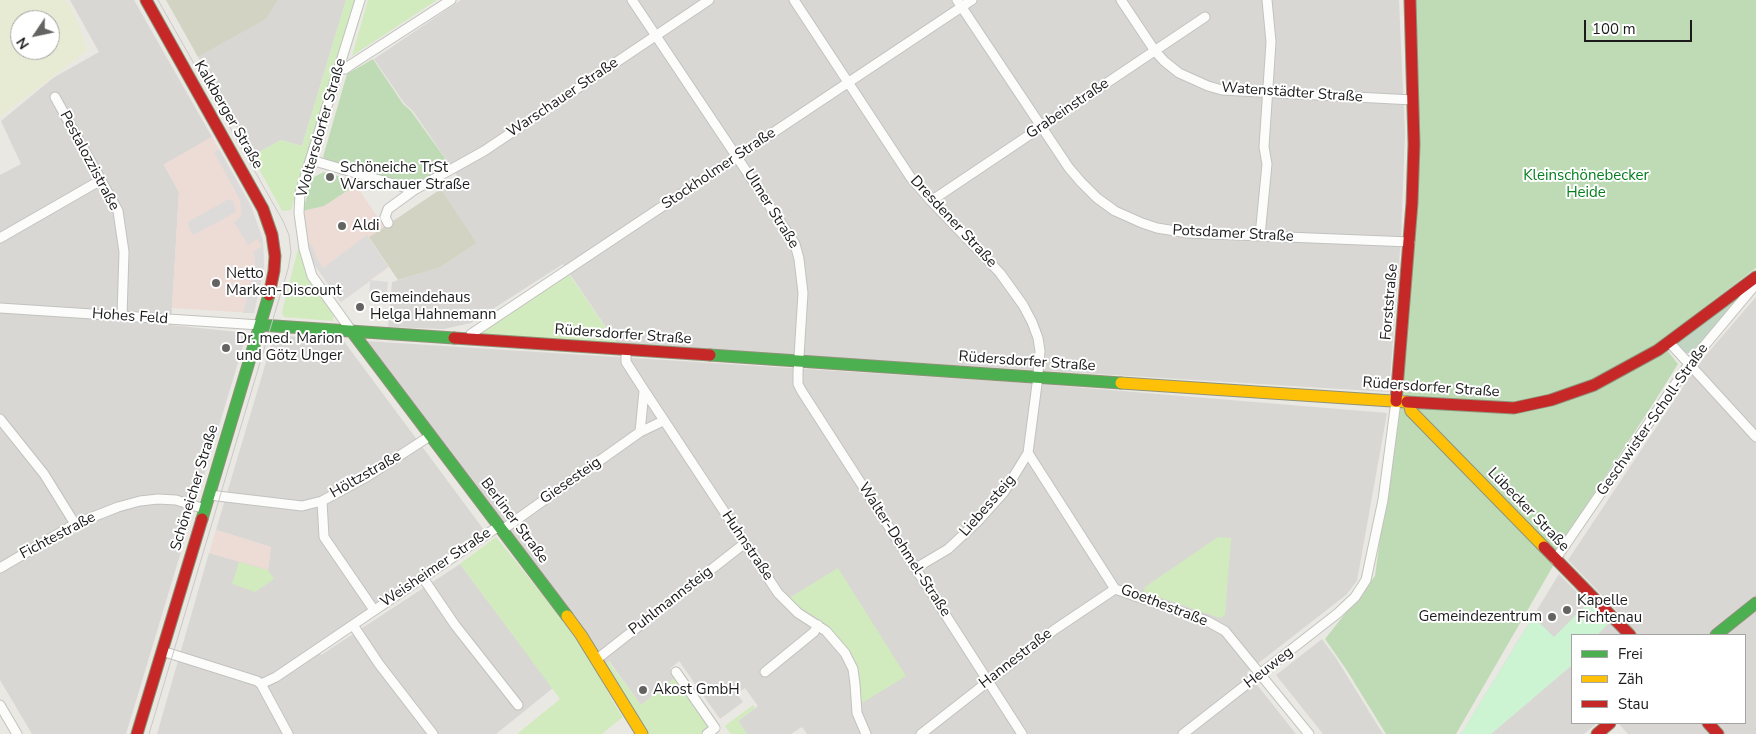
<!DOCTYPE html>
<meta charset="utf-8">
<style>
body{margin:0}
#map{position:relative;width:1756px;height:734px;overflow:hidden;background:#eae8e2;font-family:"Nunito Sans",sans-serif}
canvas{display:block}
.legend{position:absolute;left:1571px;top:634px;width:175px;height:90px;box-sizing:border-box;background:#fff;border:1px solid #a4a4a4;margin:0;padding:6px 9px;list-style:none;font-size:15px;color:#1b1b1b}
.legend li{display:flex;align-items:center;gap:10px;height:25px}
.legend b{width:25px;border:1px solid #a4a4a4}
.north{position:absolute;left:10px;top:10px;width:50px;height:50px;box-sizing:border-box;background:#fff;border:1px solid #a4a4a4;border-radius:50%;rotate:236deg;font-size:14px;font-weight:700;line-height:20px;text-align:center;color:#1b1b1b}
.north::after{content:'';display:block;margin:auto;width:18px;height:22px;background:#636361;clip-path:polygon(50% 0,100% 100%,50% 72%,0 100%)}
.scale{position:absolute;left:1584px;top:20px;width:108px;height:22px;box-sizing:border-box;border:2px solid #1b1b1b;border-top:0;padding-left:6px;font-size:15px;line-height:18px;white-space:nowrap;color:#1b1b1b;-webkit-text-stroke:4px #fff;paint-order:stroke}
</style>
<div id="map">
<canvas width="1756" height="734"></canvas>
<ul class="legend">
<li><b style="height:6px;background:#4caf50"></b>Frei</li>
<li><b style="height:6px;background:#ffc107"></b>Zäh</li>
<li><b style="height:6px;background:#c62828"></b>Stau</li>
</ul>
<div class="north">N</div>
<div class="scale">100 m</div>
</div>
<script>
const g = document.querySelector('canvas').getContext('2d');
g.lineJoin = 'round';
function paint(path, color) {
  g.fillStyle = color;
  g.fill(path, 'evenodd');
}
function poly(rows) {
  const path = new Path2D();
  for (const r of rows) {
    path.moveTo(r[0], r[1]);
    for (let i = 2; i < r.length; i += 2) path.lineTo(r[i], r[i + 1]);
  }
  return path;
}
function trace(path, color, width, dash) {
  g.strokeStyle = color;
  g.lineWidth = width;
  g.lineCap = dash ? 'butt' : 'round';
  g.setLineDash(dash || []);
  g.stroke(path);
}
function drawText(font, color, halo, rows, align = 'center') {
  g.font = font + ' "Nunito Sans",sans-serif';
  g.lineWidth = 4;
  g.setLineDash([]);
  g.textBaseline = 'middle';
  g.strokeStyle = halo;
  g.fillStyle = color;
  for (const [text, x, y, turn = 0] of rows) {
    g.save();
    g.translate(x, y);
    g.rotate((+turn || 0) * Math.PI / 180);
    g.textAlign = isNaN(turn) ? turn : align;
    if (halo) g.strokeText(text, 0, 0);
    g.fillText(text, 0, 0);
    g.restore();
  }
}
const residential = poly([
 [70,0,134,0,212,137,164,165,179,192,171,325,247,333,126,734,32,734,0,680,0,175,21,164,1,121,53,78,99,52],
 [278,0,346,0,302,146,281,140,252,156,198,57,265,19],
 [461,0,1399,0,1405,134,1401,238,1389,392,807,356,616,342,563,264,471,323,444,329,388,327,392,282,441,267,477,243,441,189,458,177,413,111,404,103,374,59],
 [1756,297,1756,734,1628,734,1618,723,1745,723,1745,635,1597,635,1618,612,1568,560,1699,363],
 [274,335,343,340,484,530,314,646,321,655,460,564,553,688,496,734,157,734,209,553,268,569,271,547,216,530],
 [366,341,1026,383,1387,413,1357,581,1346,595,1247,672,1296,734,807,734,802,727,791,734,747,734,738,721,758,706,745,688,737,694,743,702,720,719,679,661,670,669,676,677,641,705,609,661,604,666],
 [1322,639,1336,658,1383,734,1323,734,1276,675],
 [1572,665,1572,723,1597,723,1584,734,1491,734]
]);
const commercial = poly([
 [212,137,251,206,263,240,264,267,254,313,172,308,179,192,164,164],
 [356,185,384,227,369,237,389,267,341,302,313,263,305,237,303,211,324,206],
 [216,530,271,547,268,570,209,553]
]);
const religious = poly([
 [1559,574,1608,624,1597,635,1572,635,1572,665,1491,734,1461,734]
]);
const construction = poly([
 [166,0,278,0,266,19,198,57],
 [441,189,477,243,441,267,398,280,369,237]
]);
const farmland = poly([
 [0,0,65,0,71,6,88,50,0,117],
 [20,20,50,20,50,50,20,50]
]);
const grass = poly([
 [346,0,355,0,291,210,282,211,252,156,281,140,302,146],
 [368,0,437,0,352,56],
 [299,245,334,311,333,321,284,317,282,312],
 [569,274,617,344,486,336,482,333],
 [496,537,558,614,586,653,616,707,623,717,602,734,517,734,560,699,460,564],
 [1218,537,1231,538,1225,615,1220,618,1144,592,1145,587],
 [239,562,268,570,274,579,255,592,232,584],
 [838,568,906,676,862,703,856,664,848,649,824,623,798,606,789,598],
 [608,661,641,705,676,677,707,722,707,727,703,732,701,734,647,734,604,666],
 [753,705,755,708,738,721,747,734,731,734,725,726]
]);
const forest = poly([
 [1413,0,1756,0,1756,268,1660,341,1678,364,1653,404,1556,551,1553,566,1456,734,1386,734,1346,669,1325,639,1375,576,1406,341],
 [373,59,403,104,411,111,449,164,420,184,411,185,327,160,323,157,347,74],
 [324,172,358,182,356,185,324,206,303,211,312,178]
]);
const cemetery = poly([
 [1735,298,1737,301,1691,353,1685,353,1678,345,1677,342]
]);
const park = poly([
 [1588,603,1608,624,1597,635,1572,635,1572,665,1491,734,1461,734,1533,617,1554,637]
]);
const parking = poly([
 [219,149,251,206,263,240,264,267,254,313,243,313,255,269,255,259,253,252,262,246,257,239,248,245,234,222,242,216,240,200,214,152],
 [229,199,233,201,236,212,193,235,189,228,188,222],
 [367,235,388,267,370,280,388,282,386,299,369,298,370,281,341,302,313,263,308,243,312,245,317,259,323,268]
]);
const street = poly([
 [632,0,795,244,799,259,803,293,798,372,798,384,801,390,1022,734],
 [794,0,911,178,931,201,1000,273,1023,305,1032,322,1038,338,1040,351,1037,384,1028,453,1115,589,1207,621,1225,631,1309,734],
 [957,0,1069,168,1081,182,1097,198,1115,211,1142,223,1157,228,1188,233,1410,242],
 [1121,0,1155,51,1164,61,1179,73,1208,86,1222,90,1413,100],
 [339,67,345,69,352,64,451,0],
 [55,97,118,211,124,252,122,316],
 [311,160,414,190,484,151,709,0],
 [931,201,1205,17],
 [388,223,385,217,388,209,414,190],
 [1260,236,1267,164,1264,147,1271,42,1267,0],
 [0,238,101,180],
 [0,308,260,325],
 [353,333,312,276,304,249,299,213,300,193,360,0],
 [471,339,471,334,972,0],
 [1669,342,1756,437],
 [626,351,626,362,644,390,778,593,798,613,826,631,845,653,853,669,855,684,857,713,866,734],
 [0,419,44,474,75,524],
 [640,432,644,391],
 [209,495,302,506,322,501,368,476,430,436],
 [322,501,324,537,374,610],
 [502,530,640,432,663,421],
 [1555,560,1689,364,1756,284],
 [0,568,75,524,118,507,140,501,158,499,176,500,205,509],
 [916,568,948,549,978,521,1004,492,1028,453],
 [423,578,455,625,518,705],
 [353,625,379,664,433,734],
 [162,651,257,681,261,684,276,677,499,526],
 [597,659,745,543],
 [676,672,715,728,707,734],
 [765,672,814,632,818,625],
 [261,684,288,734],
 [0,705,17,734],
 [921,734,1054,630,1115,589],
 [1183,734,1338,613,1355,597,1366,580,1383,500,1396,401]
]);
const fast = poly([
 [260,325,454,338],
 [353,333,567,616],
 [710,355,1121,383],
 [202,519,269,295],
 [1716,635,1756,603]
]);
const slow = poly([
 [1121,383,1407,402],
 [1409,403,1411,411,1544,547],
 [567,616,581,635,642,734]
]);
const jam = poly([
 [146,0,263,209,272,235,275,256,274,271,269,295],
 [454,338,710,355],
 [1396,401,1412,203,1414,144,1410,0],
 [1407,402,1514,408,1551,400,1594,385,1658,350,1756,277],
 [1544,547,1630,635],
 [1708,723,1718,734],
 [137,734,202,519],
 [1597,734,1610,723]
]);
const tram = poly([
 [149,734,288,269,291,253,289,235,283,221,158,0]
]);
const markers = [
 [330,177,5,"#636361"],
 [342,226,5,"#636361"],
 [216,283,5,"#636361"],
 [360,307,5,"#636361"],
 [226,348,5,"#636361"],
 [1567,610,5,"#636361"],
 [1552,617,5,"#636361"],
 [643,690,5,"#636361"]
];
const streetNames = [
 ["Watenstädter Straße",1292,93,4],
 ["Warschauer Straße",563,98,-34],
 ["Grabeinstraße",1068,109,-34],
 ["Kalkberger Straße",228,115,60],
 ["Woltersdorfer Straße",322,128,-74],
 ["Pestalozzistraße",89,161,62],
 ["Stockholmer Straße",719,169,-34],
 ["Ulmer Straße",771,209,58],
 ["Dresdener Straße",953,222,47],
 ["Potsdamer Straße",1233,234,3],
 ["Forststraße",1390,302,-85],
 ["Hohes Feld",130,317,4],
 ["Rüdersdorfer Straße",623,335,4],
 ["Rüdersdorfer Straße",1027,362,4],
 ["Rüdersdorfer Straße",1431,388,4],
 ["Geschwister-Scholl-Straße",1653,420,-55],
 ["Höltzstraße",366,475,-30],
 ["Giesesteig",571,481,-35],
 ["Schöneicher Straße",195,488,-73],
 ["Liebessteig",988,506,-49],
 ["Lübecker Straße",1528,510,46],
 ["Berliner Straße",514,521,53],
 ["Fichtestraße",58,536,-28],
 ["Huhnstraße",747,546,56],
 ["Walter-Dehmel-Straße",904,550,57],
 ["Weisheimer Straße",436,568,-34],
 ["Puhlmannsteig",671,601,-38],
 ["Goethestraße",1164,606,21],
 ["Hannestraße",1016,659,-38],
 ["Heuweg",1269,668,-38]
];
const poiNames = [
 ["Schöneiche TrSt",340,168],
 ["Warschauer Straße",340,185],
 ["Aldi",352,226],
 ["Netto",226,274],
 ["Marken-Discount",226,291],
 ["Gemeindehaus",370,298],
 ["Helga Hahnemann",370,315],
 ["Dr. med. Marion",236,339],
 ["und Götz Unger",236,356],
 ["Kapelle",1577,601],
 ["Fichtenau",1577,618],
 ["Gemeindezentrum",1542,617,"right"],
 ["Akost GmbH",653,690]
];
const parkNames = [
 ["Kleinschönebecker",1586,176],
 ["Heide",1586,193]
];
paint(residential, '#d9d7d4');
paint(commercial, '#eddbd6');
paint(religious, '#d8d7d4');
paint(construction, '#d2d3c3');
paint(farmland, '#e8ebd4');
paint(grass, '#d1ebbe');
paint(forest, '#bfdbb5');
paint(cemetery, '#c0d6c3');
paint(park, '#cdf4d2');
paint(parking, '#dcdbd9');
trace(street, '#c2c2bf', 11);
trace(fast, '#8f937a', 13);
trace(slow, '#8f937a', 13);
trace(jam, '#8f937a', 13);
trace(street, '#fcfcfb', 9);
trace(fast, '#4caf50', 11);
trace(slow, '#ffc107', 11);
trace(jam, '#c62828', 11);
trace(tram, '#c9c9c8', 1);
for (const [x, y, r, color] of markers) {
  const dot = new Path2D();
  dot.arc(x, y, r, 0, 2 * Math.PI);
  g.fillStyle = color;
  g.fill(dot);
  trace(dot, '#fff', 2);
}
drawText('15px', '#1b1b1b', '#fff', streetNames);
drawText('15px', '#1b1b1b', '#fff', poiNames, 'left');
drawText('15px', '#047e1c', '#fff', parkNames);
</script>
